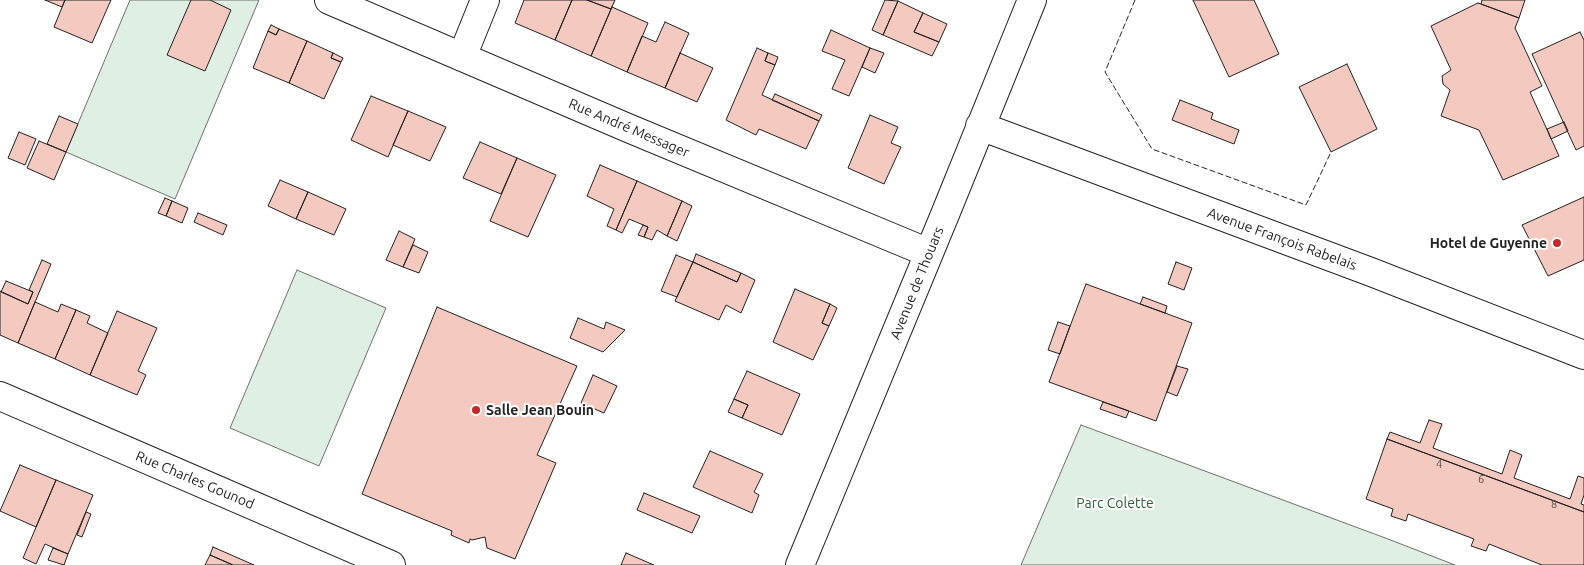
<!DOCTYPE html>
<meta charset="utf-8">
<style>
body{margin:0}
canvas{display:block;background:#fff}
</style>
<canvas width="1584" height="565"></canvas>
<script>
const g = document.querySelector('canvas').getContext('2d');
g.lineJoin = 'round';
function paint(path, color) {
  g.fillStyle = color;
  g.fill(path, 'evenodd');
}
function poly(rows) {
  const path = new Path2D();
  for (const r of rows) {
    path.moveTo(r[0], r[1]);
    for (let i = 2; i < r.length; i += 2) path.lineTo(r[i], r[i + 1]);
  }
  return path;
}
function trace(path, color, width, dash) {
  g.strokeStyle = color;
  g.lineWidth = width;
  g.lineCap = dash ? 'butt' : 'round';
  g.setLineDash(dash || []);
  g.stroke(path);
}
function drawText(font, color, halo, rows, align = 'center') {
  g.font = font + ' Ubuntu,sans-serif';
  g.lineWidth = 4;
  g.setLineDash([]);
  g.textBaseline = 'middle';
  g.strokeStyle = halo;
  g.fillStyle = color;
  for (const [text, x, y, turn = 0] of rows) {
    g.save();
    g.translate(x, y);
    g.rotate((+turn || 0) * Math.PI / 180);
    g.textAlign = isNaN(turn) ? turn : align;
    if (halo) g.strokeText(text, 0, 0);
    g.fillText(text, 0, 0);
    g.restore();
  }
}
const green = poly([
 [130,0,259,0,175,199,66,152,130,0],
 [297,270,386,308,319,466,230,428,297,270],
 [1081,425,1388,539,1455,565,1021,565,1081,425]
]);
const building = poly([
 [45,0,65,0,62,7,45,0],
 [65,0,111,0,92,43,54,27,65,0],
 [191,0,210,0,231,10,205,71,167,55,191,0],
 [524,0,572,0,555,40,515,23,524,0],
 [572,0,587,0,611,9,591,56,555,40,572,0],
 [587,0,615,0,611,9,587,0],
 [885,0,898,1,883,35,872,30,885,0],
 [1193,0,1254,0,1279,54,1229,77,1193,0],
 [1482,0,1525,0,1519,18,1481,4,1482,0],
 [898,1,923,13,914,32,939,42,932,56,883,35,898,1],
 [1478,3,1519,18,1515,28,1542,86,1530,92,1559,156,1503,180,1479,130,1441,116,1450,90,1443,84,1442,76,1451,70,1431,26,1478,3],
 [612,7,648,23,627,72,591,56,612,7],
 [923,13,947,24,939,42,914,32,923,13],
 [665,22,689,33,665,88,627,72,642,36,656,42,665,22],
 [271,25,279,29,276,35,268,31,271,25],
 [279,29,307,41,289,83,253,68,268,31,276,35,279,29],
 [831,30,870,48,849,96,832,89,845,60,822,51,831,30],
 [1580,32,1584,40,1584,146,1576,150,1532,54,1580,32],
 [307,41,333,53,331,58,341,62,324,99,289,83,307,41],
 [757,48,768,53,765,61,775,65,762,95,819,121,806,149,759,129,756,135,726,120,757,48],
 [870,48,884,53,875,73,862,67,870,48],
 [333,53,343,58,341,62,331,58,333,53],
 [680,53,713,68,697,102,665,88,680,53],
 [768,53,778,57,775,65,765,61,768,53],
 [1347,64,1377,129,1331,152,1299,87,1347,64],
 [775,94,822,115,819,121,772,100,775,94],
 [371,96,408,111,388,157,351,140,371,96],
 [1180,100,1213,113,1211,119,1239,130,1234,144,1172,120,1180,100],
 [408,111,446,127,430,161,393,145,408,111],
 [870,115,898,127,891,143,901,147,884,184,848,168,870,115],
 [59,116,78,124,66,152,47,144,59,116],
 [1564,122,1568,131,1551,139,1547,129,1564,122],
 [19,132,36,139,25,165,8,158,19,132],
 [39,141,66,152,54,180,27,168,39,141],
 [480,142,517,158,501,194,463,178,480,142],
 [517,158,556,175,528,237,490,221,517,158],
 [600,165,637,181,616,230,607,226,614,209,587,196,600,165],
 [280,180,308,192,296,219,268,206,280,180],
 [637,181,682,201,667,236,657,230,652,240,644,237,648,227,629,219,622,233,616,230,637,181],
 [308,192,346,209,334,235,296,219,308,192],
 [1584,197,1584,260,1548,276,1522,225,1584,197],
 [165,198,172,201,166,216,158,213,165,198],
 [172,201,188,208,182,223,166,216,172,201],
 [682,201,692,206,677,241,667,236,682,201],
 [198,213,227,225,223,235,194,222,198,213],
 [643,225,648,227,644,237,638,235,643,225],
 [399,231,415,239,403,267,386,260,399,231],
 [413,245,428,252,419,273,403,267,413,245],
 [696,254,741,273,737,282,693,262,696,254],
 [676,255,693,262,677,297,661,291,676,255],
 [42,260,51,264,18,343,0,335,0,291,28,304,33,292,29,290,42,260],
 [693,262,737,282,741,273,755,280,741,313,726,305,719,320,675,301,693,262],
 [1176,262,1192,268,1184,290,1168,284,1176,262],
 [6,281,33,292,28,304,1,292,6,281],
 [1086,284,1192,323,1156,421,1049,382,1086,284],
 [795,289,830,304,822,323,829,326,813,360,773,342,795,289],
 [1143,297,1167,306,1165,313,1140,304,1143,297],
 [35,302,58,312,61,304,76,310,55,359,18,343,35,302],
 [830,304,837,308,829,326,822,323,830,304],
 [437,307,577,366,537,455,556,463,515,559,487,548,485,537,472,540,470,539,469,543,451,535,452,531,362,494,437,307],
 [76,310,90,316,87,323,108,333,90,375,55,359,76,310],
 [117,311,157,328,138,371,146,375,137,395,90,375,117,311],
 [578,318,604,329,606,322,625,330,603,352,570,338,578,318],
 [1058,322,1070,326,1060,354,1048,350,1058,322],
 [1177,366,1188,369,1177,396,1167,392,1177,366],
 [747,371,800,394,782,435,742,418,748,405,734,399,747,371],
 [593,375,617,386,604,413,581,403,593,375],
 [734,399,748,405,742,418,728,412,734,399],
 [1103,402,1129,411,1126,418,1100,409,1103,402],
 [1429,420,1442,424,1433,448,1502,474,1510,450,1522,455,1514,478,1570,499,1578,476,1584,478,1584,495,1581,504,1584,505,1584,512,1387,439,1390,432,1420,443,1429,420],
 [1387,439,1584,512,1584,565,1542,565,1489,544,1486,551,1471,546,1474,539,1408,514,1406,521,1391,516,1393,509,1366,499,1387,439],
 [710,451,763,474,754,492,759,495,752,513,693,487,710,451],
 [20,465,56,480,36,527,0,511,20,465],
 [56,480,93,495,68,554,45,544,36,564,23,558,56,480],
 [644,493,700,516,692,533,637,510,644,493],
 [86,512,91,514,82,537,77,535,86,512],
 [213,547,254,565,233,565,210,555,213,547],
 [53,548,68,554,64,565,48,560,53,548],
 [626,553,654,565,621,565,626,553],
 [210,555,233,565,205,565,210,555]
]);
const minor = poly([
 [329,0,628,128,929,253],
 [462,57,485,0],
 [980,126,1371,272,1584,355],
 [0,396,391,565],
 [800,565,946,212,1032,0]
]);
const fence = poly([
 [1135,0,1105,72,1152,149,1306,205,1331,152]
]);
const markers = [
 [1557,243,5,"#c62828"],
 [476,410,5,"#c62828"]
];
const numberNames = [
 ["4",1439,464],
 ["6",1481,479],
 ["8",1554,504]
];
const streetNames = [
 ["Rue André Messager",629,128,23],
 ["Avenue François Rabelais",1282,239,20],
 ["Avenue de Thouars",917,283,-68],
 ["Rue Charles Gounod",195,480,23]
];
const poiNames = [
 ["Hotel de Guyenne",1547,243],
 ["Salle Jean Bouin",486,410,"left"]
];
const parkNames = [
 ["Parc Colette",1115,503]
];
paint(green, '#e0efe3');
trace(green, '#6f6f6f', 1);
paint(building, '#f3c9c0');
trace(building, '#222', 1);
trace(minor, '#222', 30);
trace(minor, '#fff', 28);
trace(fence, '#222', 1, [6, 2.5]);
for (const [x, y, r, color] of markers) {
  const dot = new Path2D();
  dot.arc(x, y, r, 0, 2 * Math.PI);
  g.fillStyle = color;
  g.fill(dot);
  trace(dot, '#fff', 2);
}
drawText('11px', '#564c4a', null, numberNames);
drawText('14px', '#222', '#fff', streetNames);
drawText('bold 14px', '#222', '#fff', poiNames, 'right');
drawText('14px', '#2f5e38', '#fff', parkNames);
</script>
